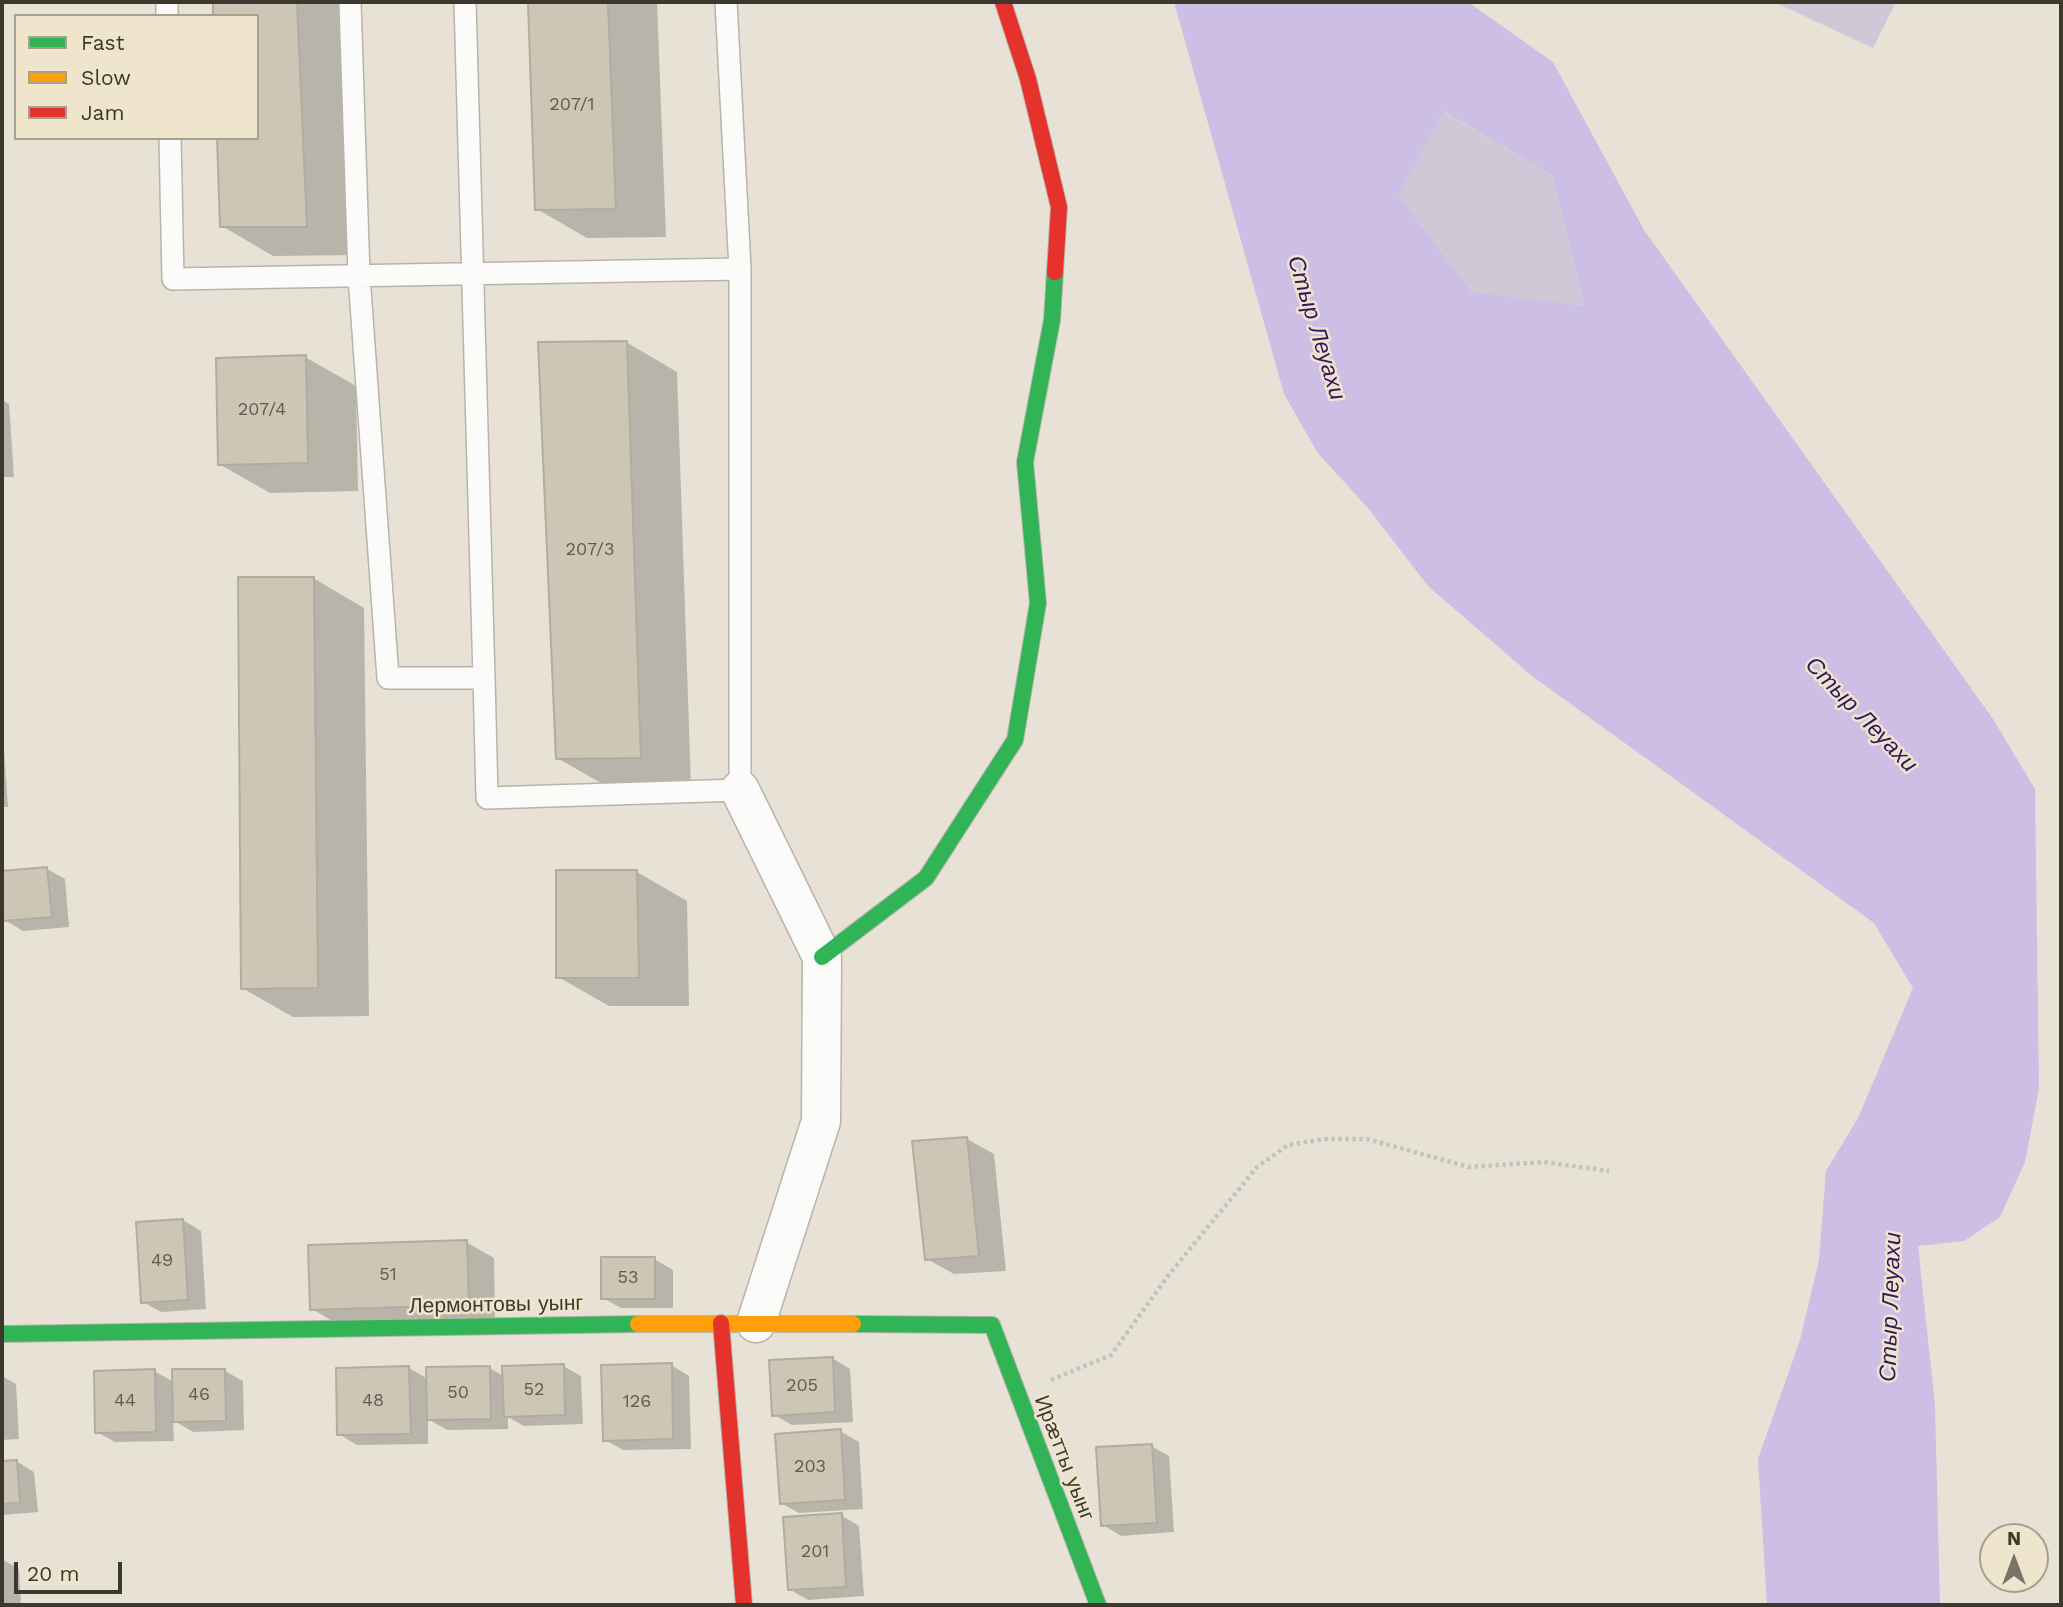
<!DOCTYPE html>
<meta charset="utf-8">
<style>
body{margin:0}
#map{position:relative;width:2063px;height:1607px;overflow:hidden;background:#e7e2d5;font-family:"Work Sans",sans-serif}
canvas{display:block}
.frame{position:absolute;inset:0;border:4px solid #3c382e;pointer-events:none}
.legend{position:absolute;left:14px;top:14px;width:245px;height:126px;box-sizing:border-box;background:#efe5cd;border:2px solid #a7a08d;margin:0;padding:9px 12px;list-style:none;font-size:21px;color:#3c382e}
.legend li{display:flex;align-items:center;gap:14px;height:35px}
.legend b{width:35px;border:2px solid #a7a08d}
.north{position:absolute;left:1979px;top:1523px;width:70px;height:70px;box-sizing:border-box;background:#efe5cd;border:2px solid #a7a08d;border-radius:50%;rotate:0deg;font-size:19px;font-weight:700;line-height:28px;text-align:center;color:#3c382e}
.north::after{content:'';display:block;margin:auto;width:24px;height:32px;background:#787468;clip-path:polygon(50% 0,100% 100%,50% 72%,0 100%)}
.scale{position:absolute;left:14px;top:1562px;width:108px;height:32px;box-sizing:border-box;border:4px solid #3c382e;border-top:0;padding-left:9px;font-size:21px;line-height:24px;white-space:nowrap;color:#3c382e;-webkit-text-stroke:5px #efe5cd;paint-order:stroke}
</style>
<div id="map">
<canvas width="2063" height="1607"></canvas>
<div class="frame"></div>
<ul class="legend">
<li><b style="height:9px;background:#30b455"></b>Fast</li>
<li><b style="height:9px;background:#ff9f0a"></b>Slow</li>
<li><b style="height:9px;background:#e5322d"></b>Jam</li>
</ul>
<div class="north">N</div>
<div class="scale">20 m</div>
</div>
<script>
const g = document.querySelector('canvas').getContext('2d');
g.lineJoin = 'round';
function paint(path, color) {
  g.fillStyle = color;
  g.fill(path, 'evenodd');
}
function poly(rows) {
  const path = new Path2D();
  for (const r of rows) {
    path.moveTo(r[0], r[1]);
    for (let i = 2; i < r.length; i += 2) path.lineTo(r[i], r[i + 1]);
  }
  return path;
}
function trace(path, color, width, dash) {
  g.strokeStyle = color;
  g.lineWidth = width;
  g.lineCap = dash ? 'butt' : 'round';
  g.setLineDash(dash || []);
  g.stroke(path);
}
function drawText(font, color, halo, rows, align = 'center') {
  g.font = font + ' "Work Sans",sans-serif';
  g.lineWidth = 5;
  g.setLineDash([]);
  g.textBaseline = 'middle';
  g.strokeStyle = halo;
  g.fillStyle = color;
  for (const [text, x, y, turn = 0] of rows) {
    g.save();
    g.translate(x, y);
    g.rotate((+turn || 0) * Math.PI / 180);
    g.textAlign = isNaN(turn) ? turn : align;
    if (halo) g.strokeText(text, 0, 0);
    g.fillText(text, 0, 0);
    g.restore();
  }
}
const green = poly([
 [1774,2,1896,2,1873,48],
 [1442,111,1552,175,1584,307,1472,292,1399,196]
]);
const water = poly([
 [1174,2,1468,2,1553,62,1644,230,1993,719,2035,789,2039,1089,2025,1162,2000,1217,1964,1241,1918,1246,1935,1405,1940,1605,1767,1605,1758,1459,1800,1340,1819,1260,1826,1171,1858,1118,1913,988,1874,923,1532,676,1428,586,1368,508,1317,452,1284,394],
 [1443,111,1552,175,1584,306,1472,292,1399,196]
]);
const shadow = poly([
 [215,2,346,2,357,255,273,256,222,226,257,138,257,16,215,16],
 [530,2,657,2,666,237,587,238,537,209],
 [626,342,677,372,691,787,608,787,557,758],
 [305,357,356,386,358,491,270,493,219,464],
 [2,400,9,404,14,477,2,477],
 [313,578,364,608,369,1016,293,1017,242,988],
 [2,722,8,807,2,807],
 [47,869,65,879,69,927,23,931,5,920,2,873],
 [637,872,687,901,689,1006,609,1006,558,977],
 [967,1139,994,1154,1006,1271,954,1274,927,1259],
 [183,1220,201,1231,206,1309,161,1312,143,1302],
 [466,1242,494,1258,495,1320,339,1325,312,1309],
 [654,1259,673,1270,673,1308,621,1308,603,1298],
 [832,1358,850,1369,853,1422,792,1425,774,1415],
 [671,1365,689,1376,691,1449,623,1450,605,1440],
 [563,1366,581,1376,583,1424,524,1426,508,1417,508,1429,447,1430,428,1419,428,1444,357,1445,339,1434,409,1368,428,1379,489,1368,504,1376],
 [154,1371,174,1382,225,1371,243,1381,244,1430,193,1432,173,1420,174,1441,115,1442,97,1432],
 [2,1376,16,1384,19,1439,2,1440],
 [840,1431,859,1442,863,1509,799,1513,781,1503],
 [1151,1446,1169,1456,1174,1532,1121,1536,1103,1525],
 [16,1461,34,1472,38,1512,2,1515,2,1462],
 [841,1515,859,1526,864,1596,808,1600,789,1589],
 [2,1559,19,1569,21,1605,2,1605]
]);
const building = poly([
 [213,2,297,2,307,227,220,227,217,138,257,138,257,16,213,16,213,2],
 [528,2,608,2,616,209,535,210,528,2],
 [627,341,641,758,556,759,538,342,627,341],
 [306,355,308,463,218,465,216,358,306,355],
 [238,577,314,577,318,988,241,989,238,577],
 [47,867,52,917,3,921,2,871,47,867],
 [556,870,637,870,639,978,556,978,556,870],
 [967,1137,979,1256,925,1260,912,1141,967,1137],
 [183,1219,188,1300,141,1303,136,1222,183,1219],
 [467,1240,469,1305,310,1310,308,1245,467,1240],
 [601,1257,655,1257,655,1299,601,1299,601,1257],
 [833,1357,835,1412,772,1416,769,1360,833,1357],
 [672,1363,673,1439,603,1441,601,1365,672,1363],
 [564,1364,565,1415,504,1417,502,1366,564,1364],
 [409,1366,411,1434,337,1435,336,1368,409,1366],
 [490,1366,491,1419,427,1420,426,1367,490,1366],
 [155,1369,156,1432,95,1433,94,1371,155,1369],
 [172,1369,225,1369,226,1421,173,1422,172,1369],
 [841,1429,845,1500,780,1504,775,1434,841,1429],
 [1152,1444,1157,1523,1101,1526,1096,1447,1152,1444],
 [17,1460,20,1503,2,1504,2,1461,17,1460],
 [842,1513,846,1587,788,1590,783,1517,842,1513],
 [2,1559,4,1605,2,1605,2,1559]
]);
const path = poly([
 [1051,1380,1111,1355,1167,1277,1257,1167,1288,1145,1324,1139,1367,1139,1469,1167,1544,1162,1609,1171]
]);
const lane = poly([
 [167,2,167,16],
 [350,2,359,276,388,678,484,678,487,798,740,790,740,269,726,2],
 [465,2,484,678],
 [170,138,173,279,740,269]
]);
const street = poly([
 [740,790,822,957,821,1121,756,1323]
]);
const fast = poly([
 [822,957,926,878,1015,740,1038,603,1025,462,1052,320,1055,272],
 [853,1324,992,1325,1098,1605],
 [2,1334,638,1324]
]);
const slow = poly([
 [638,1324,853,1324]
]);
const jam = poly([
 [1003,2,1028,79,1059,207,1055,272],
 [721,1323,744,1605]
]);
const numberNames = [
 ["207/1",572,105],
 ["207/4",262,410],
 ["207/3",590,550],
 ["49",162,1261],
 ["51",388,1275],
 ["53",628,1278],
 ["205",802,1386],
 ["52",534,1390],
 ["50",458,1393],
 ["46",199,1395],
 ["44",125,1401],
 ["48",373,1401],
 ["126",637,1402],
 ["203",810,1467],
 ["201",815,1552]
];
const streetNames = [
 ["Лермонтовы уынг",496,1305,-1],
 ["Ирæтты уынг",1064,1458,69]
];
const waterNames = [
 ["Стыр Леуахи",1316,328,73],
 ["Стыр Леуахи",1861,715,46],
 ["Стыр Леуахи",1891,1307,-88]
];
paint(green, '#d0c8d7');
paint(water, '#cdbee5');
paint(shadow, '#0003');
paint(building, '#cec6b5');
trace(building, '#b0aca2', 2);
trace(lane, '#b8b4aa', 24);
trace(street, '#b8b4aa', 41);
trace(fast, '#b8b4aa', 18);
trace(slow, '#b8b4aa', 18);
trace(jam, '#b8b4aa', 18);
trace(path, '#c4c2bb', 4.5, [3.5, 3.5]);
trace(lane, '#fbfbf9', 21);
trace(street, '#fbfbf9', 38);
trace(fast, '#30b455', 16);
trace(slow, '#ff9f0a', 16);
trace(jam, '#e5322d', 16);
drawText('18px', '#605c50', null, numberNames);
drawText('21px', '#3c382e', '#efe5cd', streetNames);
drawText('italic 23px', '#35175d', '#efe5cd', waterNames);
</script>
